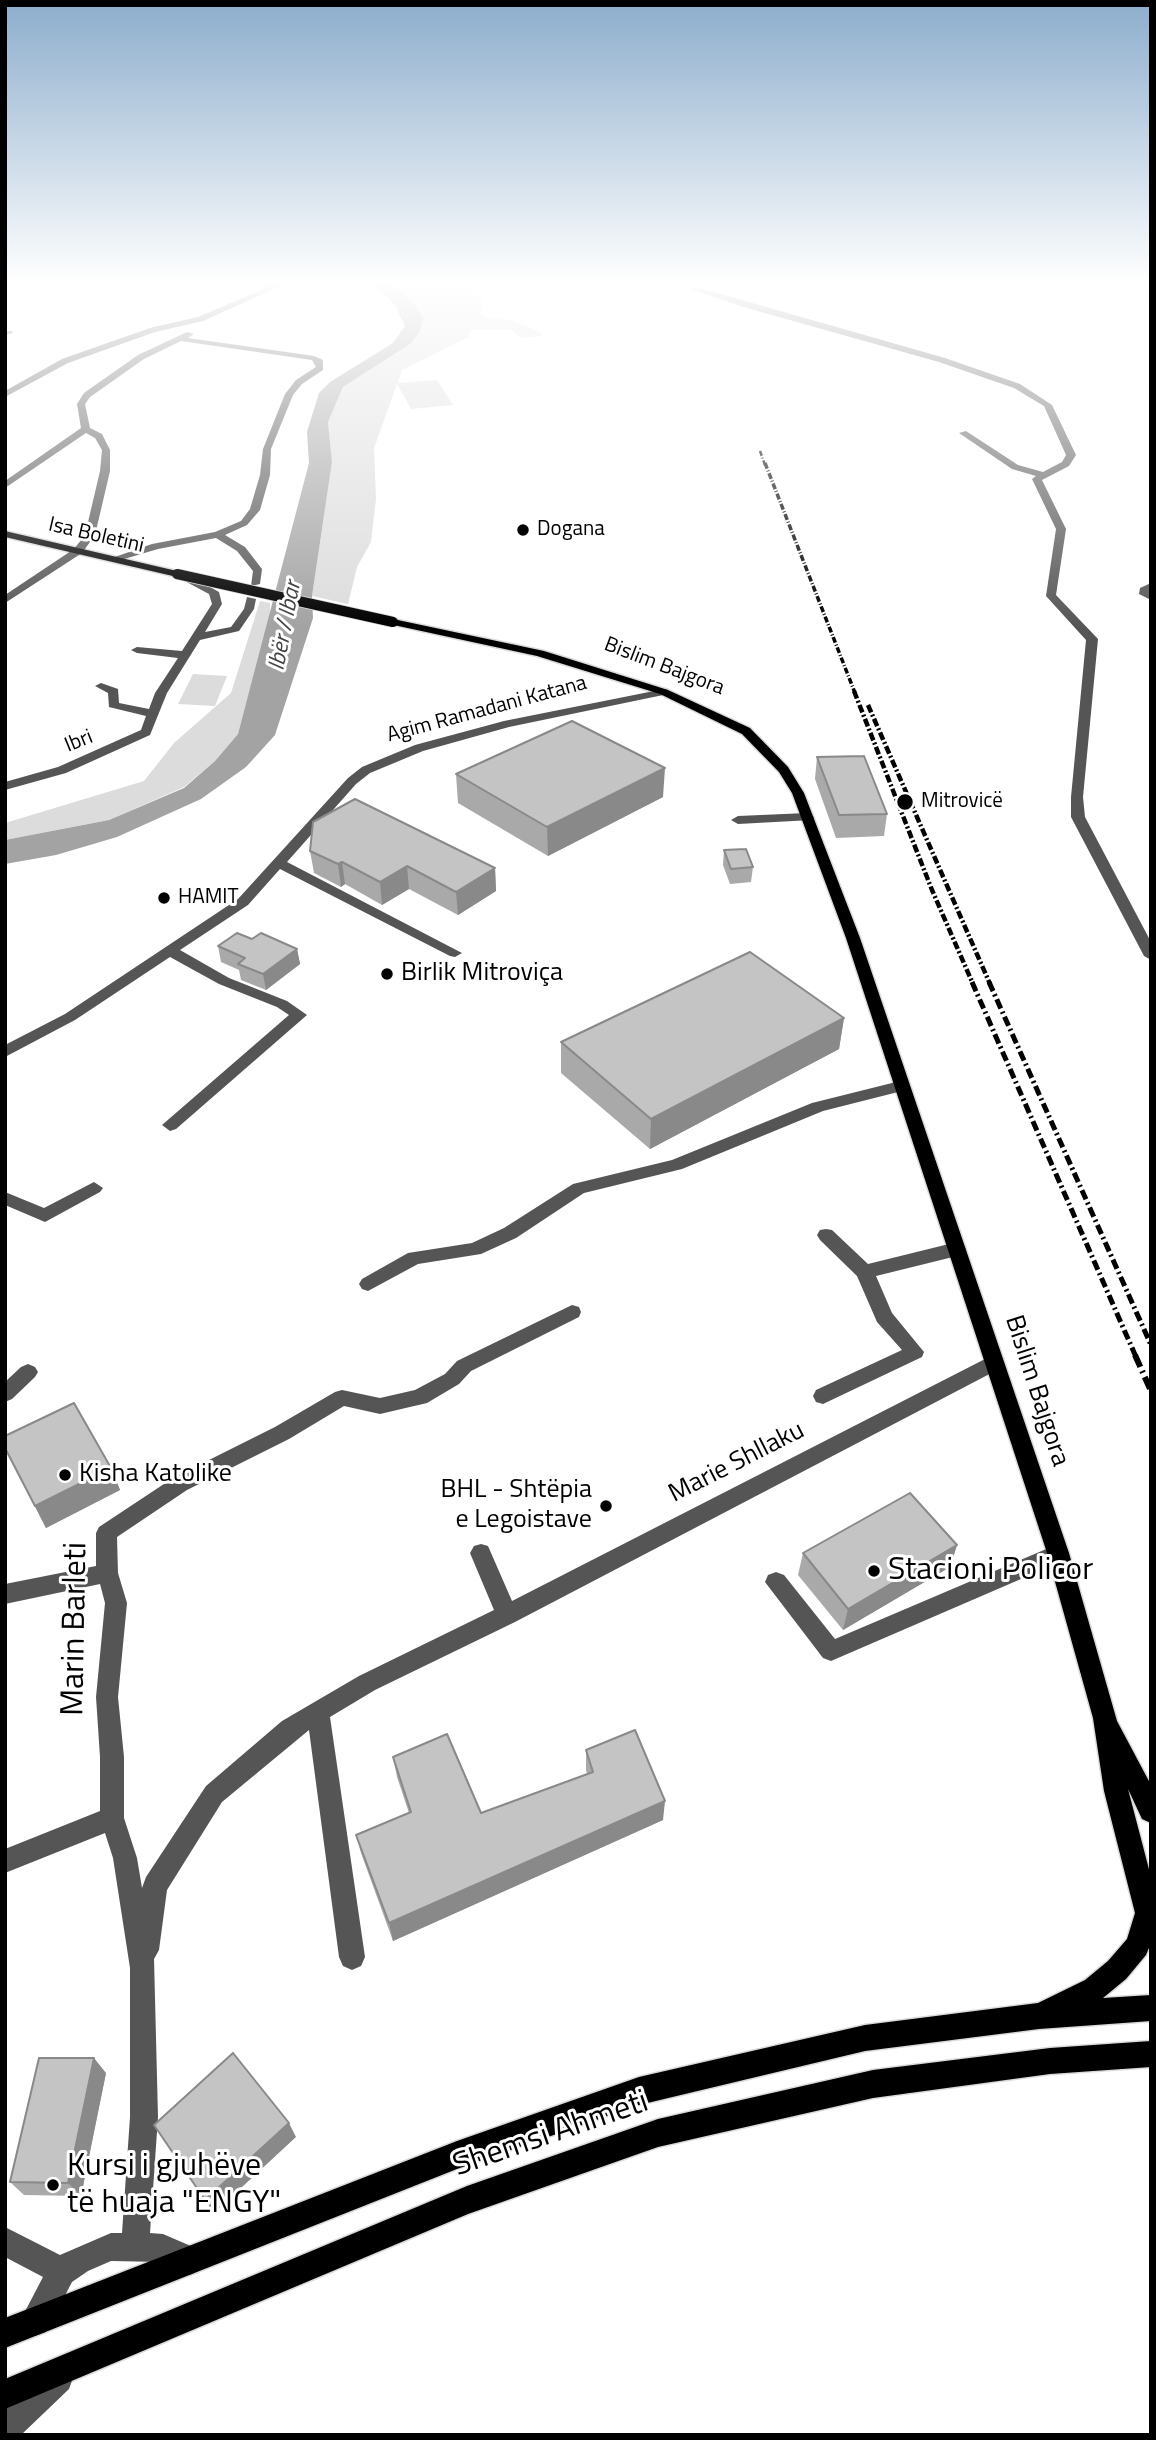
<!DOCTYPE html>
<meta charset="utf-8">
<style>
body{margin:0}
#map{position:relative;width:1156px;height:2440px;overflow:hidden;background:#fff;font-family:"Titillium Web",sans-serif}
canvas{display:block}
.frame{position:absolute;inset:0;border:7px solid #000;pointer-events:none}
</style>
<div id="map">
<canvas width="1156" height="2440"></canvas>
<div class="frame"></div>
</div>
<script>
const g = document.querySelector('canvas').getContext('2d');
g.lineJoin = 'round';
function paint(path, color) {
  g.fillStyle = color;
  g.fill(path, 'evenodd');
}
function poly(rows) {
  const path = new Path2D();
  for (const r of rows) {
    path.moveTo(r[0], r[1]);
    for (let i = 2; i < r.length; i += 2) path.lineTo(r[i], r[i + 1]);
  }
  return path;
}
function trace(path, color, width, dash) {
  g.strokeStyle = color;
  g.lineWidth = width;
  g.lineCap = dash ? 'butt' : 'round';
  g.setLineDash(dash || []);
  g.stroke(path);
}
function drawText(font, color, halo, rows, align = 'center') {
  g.font = font + ' "Titillium Web",sans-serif';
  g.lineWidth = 6;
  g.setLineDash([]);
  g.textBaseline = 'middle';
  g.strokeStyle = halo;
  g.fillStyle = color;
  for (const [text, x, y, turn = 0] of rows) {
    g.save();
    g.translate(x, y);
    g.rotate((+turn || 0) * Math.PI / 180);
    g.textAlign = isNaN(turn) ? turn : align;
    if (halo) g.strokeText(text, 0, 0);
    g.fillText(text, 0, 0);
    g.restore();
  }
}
const green = poly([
 [391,285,463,287,477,294,482,302,481,313,486,318,512,320,541,333,542,336,522,338,511,330,471,330,469,337,402,370,398,383,437,380,453,405,411,409,397,384,374,448,376,499,371,542,357,567,348,604,312,596,332,462,328,422,343,387,410,344,412,301],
 [260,601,270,603,270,616,238,734,215,761,184,787,109,820,5,840,5,823,144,781,174,743,231,693],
 [193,674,227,676,215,706,178,704]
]);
const water = poly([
 [375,285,391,285,412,301,423,317,420,331,410,344,343,387,328,422,332,462,312,596,313,618,275,735,246,767,201,799,117,837,56,855,5,864,5,840,109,820,184,788,215,761,238,734,309,463,307,432,319,393,330,382,393,343,405,326,395,305]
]);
const minor = poly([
 [273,285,283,285,203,321,155,332,68,363,5,397,5,391,62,359,150,328,198,317,273,285],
 [693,286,945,358,1020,384,1052,405,1076,455,1069,466,1042,480,1066,529,1056,595,1098,639,1083,797,1085,817,1151,942,1151,960,1144,956,1071,817,1071,797,1086,640,1046,596,1056,529,1032,479,1036,476,1012,469,959,433,966,431,1018,465,1043,472,1062,462,1066,455,1044,406,1014,388,939,362,747,308,693,290,693,286],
 [5,331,12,331,13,333,5,335,5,331],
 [187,332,194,334,188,338,314,356,323,360,323,370,302,384,293,395,271,449,270,475,260,510,247,525,225,535,245,547,262,569,260,584,251,586,253,571,237,551,216,538,158,549,114,562,109,559,152,544,215,532,241,521,250,509,260,475,263,449,285,394,296,380,316,367,312,360,181,341,144,359,90,397,85,404,90,428,102,434,110,450,110,471,95,535,82,553,5,603,5,595,74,549,85,535,100,471,102,450,95,438,86,433,5,488,5,481,81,428,77,404,84,393,138,355,187,332],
 [179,574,187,574,219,592,222,604,205,632,231,627,244,609,247,597,256,599,254,609,239,631,200,640,167,693,150,735,66,773,5,790,5,782,58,767,141,730,146,716,109,707,108,693,95,686,101,683,118,689,119,703,149,709,155,693,178,658,137,653,131,650,137,647,182,651,212,604,209,594,179,578,179,574],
 [1151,583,1149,591,1151,600,1139,594,1140,588,1151,583],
 [664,689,668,690,668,694,509,727,423,751,370,773,356,784,287,862,462,953,455,957,450,956,280,869,248,905,180,950,229,978,287,1001,307,1015,176,1129,170,1131,162,1125,289,1015,277,1007,219,984,170,957,75,1020,5,1057,5,1045,65,1014,238,899,348,778,362,767,415,745,504,721,664,689],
 [807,813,814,817,812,820,738,824,731,820,738,816,807,813],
 [900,1081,908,1086,906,1090,823,1111,682,1169,584,1193,516,1238,481,1254,418,1264,368,1291,362,1289,359,1284,362,1279,408,1253,472,1243,504,1228,573,1184,672,1160,812,1103,900,1081],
 [94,1182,103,1188,100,1192,45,1222,5,1205,5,1192,44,1208,94,1182],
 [826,1229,832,1230,868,1264,957,1242,966,1249,957,1256,876,1276,892,1313,924,1352,922,1357,823,1404,816,1402,813,1396,816,1390,902,1350,877,1322,857,1276,820,1240,817,1235,820,1230,826,1229],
 [572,1305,579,1307,581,1312,579,1317,471,1371,459,1384,427,1403,380,1414,344,1406,289,1439,187,1490,117,1537,118,1573,127,1603,118,1697,124,1757,124,1818,137,1858,142,1888,146,1877,206,1786,282,1721,359,1676,494,1610,470,1553,474,1546,481,1544,488,1546,512,1601,987,1358,994,1356,1001,1358,1004,1363,1001,1368,515,1622,375,1690,330,1717,365,1957,361,1966,352,1970,343,1966,339,1957,309,1730,222,1802,167,1890,159,1950,154,1959,158,2117,150,2233,163,2234,200,2250,205,2260,200,2270,190,2275,162,2262,111,2261,88,2271,72,2282,46,2332,35,2336,24,2332,20,2321,43,2277,5,2257,5,2227,60,2255,111,2233,122,2233,130,2117,130,1968,113,1858,105,1833,5,1873,5,1849,100,1811,100,1757,96,1697,105,1603,100,1584,5,1604,5,1584,96,1566,96,1533,99,1527,173,1478,275,1427,335,1392,342,1390,380,1398,415,1390,445,1374,457,1361,572,1305],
 [28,1364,35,1367,38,1372,35,1377,12,1399,5,1402,5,1382,21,1367,28,1364],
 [1058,1544,1065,1546,1069,1553,1065,1560,831,1661,823,1658,765,1582,768,1575,776,1572,784,1575,835,1639,1058,1544],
 [58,2363,69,2367,73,2378,69,2389,21,2435,5,2435,5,2407,47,2367,58,2363]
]);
const major = poly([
 [5,531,177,571,182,574,177,577,5,537,5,531],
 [393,619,544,651,668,690,750,728,788,767,804,793,860,938,1069,1553,1117,1721,1151,1785,1151,1823,1142,1819,1128,1789,1151,1877,1151,1943,1146,1955,1126,1979,1103,1998,1151,1995,1151,2021,1039,2029,865,2051,639,2105,457,2169,5,2348,5,2318,457,2141,639,2077,865,2025,1038,2003,1085,1980,1108,1961,1127,1939,1135,1913,1104,1791,1093,1718,1047,1553,846,938,792,793,779,772,742,734,660,694,537,656,389,624,388,622,393,619],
 [1151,2041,1151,2067,1050,2074,873,2098,658,2147,468,2214,5,2409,5,2379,467,2186,658,2119,873,2070,1050,2048,1151,2041]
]);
const railFar4 = poly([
 [760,451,765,465]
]);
const railFar3 = poly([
 [765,463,855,693]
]);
const railFar2 = poly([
 [854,691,932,890,973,984],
 [868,705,990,984]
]);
const railFar1 = poly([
 [972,982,1136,1357],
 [989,982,1151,1345]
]);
const rail = poly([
 [1135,1355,1151,1391]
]);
const majorBridge = poly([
 [177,574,393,622]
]);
const wall = poly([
 [817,757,887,814,884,836,836,838,815,779],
 [456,774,663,797,548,856,458,803],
 [724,850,753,867,751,882,730,884,723,865],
 [310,851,495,868,496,891,458,915,409,889,382,905,345,884,341,887,314,873],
 [252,939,297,949,300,964,266,990,241,980,239,970,221,962,218,946],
 [844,1018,839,1049,650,1149,561,1073,561,1042],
 [5,1436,111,1468,120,1490,46,1528,5,1449],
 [957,1545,950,1567,843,1630,798,1575,803,1553],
 [586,1750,663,1820,393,1941,361,1853,356,1835,409,1813,397,1777,393,1757,481,1813,587,1774,586,1770],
 [106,2073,81,2196,24,2195,10,2182]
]);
const shadedWall = poly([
 [665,768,663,797,548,856,547,827],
 [342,862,345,884,341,887,338,864],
 [407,866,409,889,382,905,380,882],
 [495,868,496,891,458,915,456,892],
 [297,949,300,964,266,990,263,974],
 [844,1018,839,1049,650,1149,651,1119],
 [111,1468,120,1490,46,1528,35,1506],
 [957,1545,950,1567,843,1630,848,1609],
 [665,1801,663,1820,393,1941,389,1923],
 [94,2058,106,2073,81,2196,68,2183],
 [289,2123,296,2137,214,2213,205,2200]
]);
const building = poly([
 [572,721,665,768,547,827,456,774,572,721],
 [864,756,887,814,839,815,817,757,864,756],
 [355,799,495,868,456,892,407,866,380,882,342,862,338,864,310,851,313,822,355,799],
 [746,849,753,867,731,869,724,850,746,849],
 [237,933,252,939,261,933,297,949,263,974,238,964,245,958,218,946,237,933],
 [750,952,844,1018,651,1119,561,1042,750,952],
 [74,1403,111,1468,35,1506,5,1448,5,1436,74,1403],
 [910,1493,957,1545,848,1609,803,1553,910,1493],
 [635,1730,665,1801,389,1923,356,1835,411,1812,393,1757,447,1734,481,1813,593,1772,586,1750,635,1730],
 [233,2053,289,2123,205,2200,154,2125,233,2053],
 [39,2058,94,2058,68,2183,10,2182,39,2058]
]);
const markers = [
 [523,530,7,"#000"],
 [905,802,9,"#000"],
 [164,898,7,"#000"],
 [387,974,7,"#000"],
 [65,1475,7,"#000"],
 [606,1506,7,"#000"],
 [874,1571,7,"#000"],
 [53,2185,7,"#000"]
];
const farPoinames = [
 ["Dogana",537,530],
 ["Mitrovicë",921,802],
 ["HAMIT",178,898]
];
const farStreetnames = [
 ["Isa Boletini",96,536,13],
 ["Bislim Bajgora",664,667,21],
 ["Agim Ramadani Katana",487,710,-15],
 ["Ibri",79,742,-22]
];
const farWaternames = [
 ["Ibër / Ibar",286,626,-79]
];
const poiNames = [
 ["Birlik Mitroviça",401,974],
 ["Kisha Katolike",79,1475],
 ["BHL - Shtëpia",592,1491,"right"],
 ["e Legoistave",592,1521,"right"]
];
const streetNames = [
 ["Bislim Bajgora",1036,1391,72],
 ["Marie Shllaku",737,1463,-27]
];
const nearPoinames = [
 ["Stacioni Policor",888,1571],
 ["Kursi i gjuhëve",67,2167],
 ["të huaja \"ENGY\"",67,2204]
];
const nearStreetnames = [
 ["Marin Barleti",76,1629,-89],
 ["Shemsi Ahmeti",551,2135,-19]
];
paint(green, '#dcdcdc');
paint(water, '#a3a3a3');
trace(major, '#dbdbdb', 3);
paint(minor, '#555');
paint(major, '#000');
trace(railFar4, '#000', 2.5, [5, 2, 1, 2]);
trace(railFar3, '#000', 3.5, [6, 2, 1, 2]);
trace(railFar2, '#000', 4.5, [8, 2.5, 2, 2.5]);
trace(railFar1, '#000', 5, [10, 3.5, 2, 3.5]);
trace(rail, '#000', 6, [13, 4.5, 2, 4.5]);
trace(majorBridge, '#dbdbdb', 12, []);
trace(majorBridge, '#000', 10);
paint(wall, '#a9a9a9');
paint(shadedWall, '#898989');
paint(building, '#c4c4c4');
trace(building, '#898989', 2);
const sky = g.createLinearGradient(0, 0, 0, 627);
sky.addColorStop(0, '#8cadcc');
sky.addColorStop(0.45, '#fff');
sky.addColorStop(1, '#ffffff00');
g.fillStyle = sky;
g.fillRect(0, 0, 1156, 627);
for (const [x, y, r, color] of markers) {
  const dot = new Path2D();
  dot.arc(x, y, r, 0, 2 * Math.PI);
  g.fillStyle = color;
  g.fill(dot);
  trace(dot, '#fff', 2.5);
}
drawText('21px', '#000', '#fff', farPoinames, 'left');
drawText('21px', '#000', '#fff', farStreetnames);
drawText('italic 23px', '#444', '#fff', farWaternames);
drawText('26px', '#000', '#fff', poiNames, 'left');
drawText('26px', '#000', '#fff', streetNames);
drawText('32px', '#000', '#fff', nearPoinames, 'left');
drawText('32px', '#000', '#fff', nearStreetnames);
</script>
